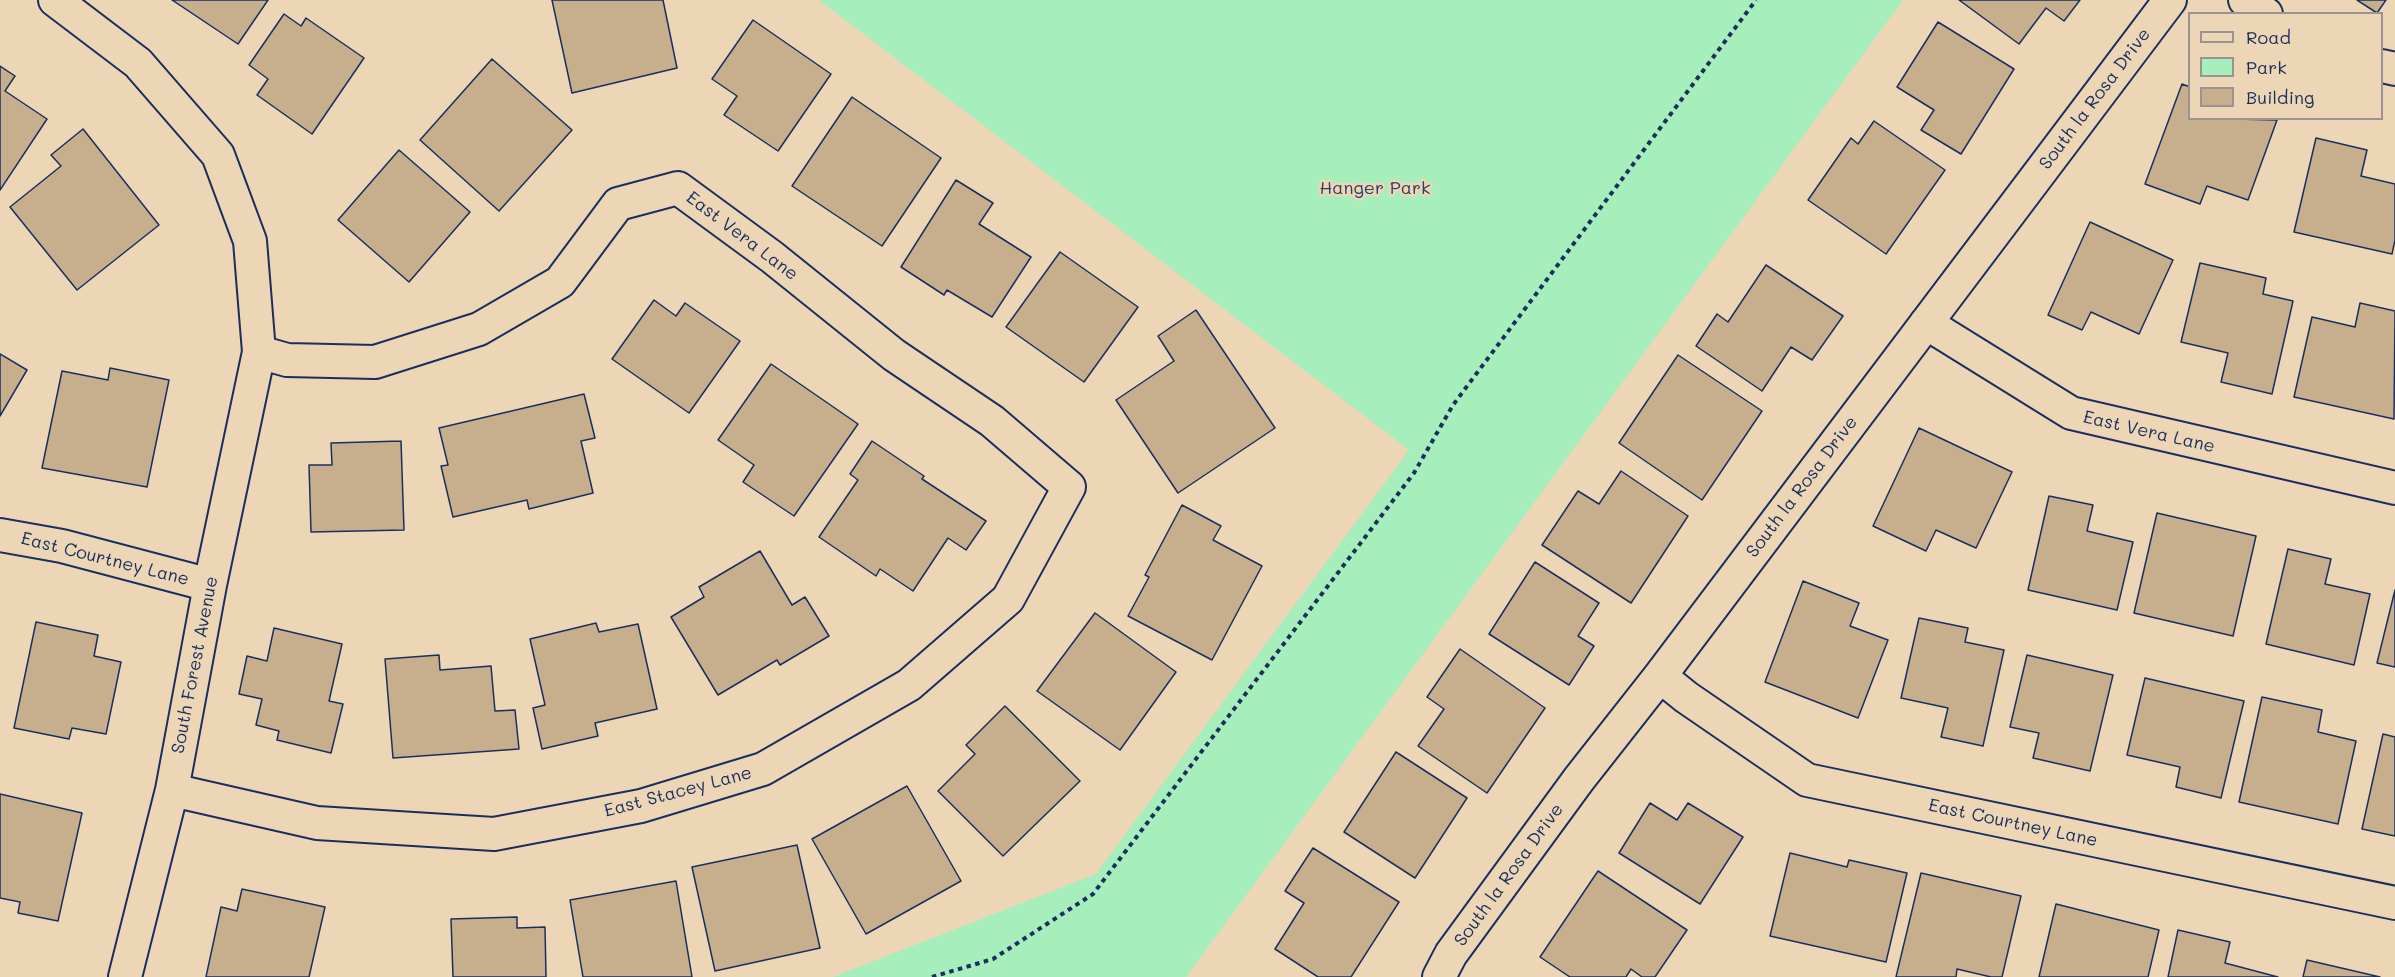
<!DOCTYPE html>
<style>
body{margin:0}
#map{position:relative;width:2395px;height:977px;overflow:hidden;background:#edd6b5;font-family:Mali,sans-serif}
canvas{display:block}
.legend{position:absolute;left:2188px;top:12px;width:195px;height:108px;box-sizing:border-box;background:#edd6b5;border:2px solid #999392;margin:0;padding:8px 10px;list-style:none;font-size:18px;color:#1b2f5e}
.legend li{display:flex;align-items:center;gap:12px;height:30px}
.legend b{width:30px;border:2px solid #999392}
</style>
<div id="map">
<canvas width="2395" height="977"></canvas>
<ul class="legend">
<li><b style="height:8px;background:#edd6b5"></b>Road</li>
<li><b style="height:16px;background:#a6eebc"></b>Park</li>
<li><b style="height:16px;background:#c7ae8c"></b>Building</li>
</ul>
</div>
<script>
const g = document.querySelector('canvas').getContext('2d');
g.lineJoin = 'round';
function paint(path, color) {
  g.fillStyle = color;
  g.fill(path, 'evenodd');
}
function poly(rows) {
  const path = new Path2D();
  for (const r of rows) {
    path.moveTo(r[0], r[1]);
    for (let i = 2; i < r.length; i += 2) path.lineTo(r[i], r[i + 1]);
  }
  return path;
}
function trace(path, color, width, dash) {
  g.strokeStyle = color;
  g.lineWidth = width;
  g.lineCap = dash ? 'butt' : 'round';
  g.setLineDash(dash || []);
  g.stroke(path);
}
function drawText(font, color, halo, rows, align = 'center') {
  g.font = font + ' Mali,sans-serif';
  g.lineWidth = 5;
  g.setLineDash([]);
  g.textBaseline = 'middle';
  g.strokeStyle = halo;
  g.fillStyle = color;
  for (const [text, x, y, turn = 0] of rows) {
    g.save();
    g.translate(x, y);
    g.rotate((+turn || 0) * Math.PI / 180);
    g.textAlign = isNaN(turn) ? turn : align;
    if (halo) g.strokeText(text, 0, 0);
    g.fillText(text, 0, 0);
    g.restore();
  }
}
const green = poly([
 [819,0,1903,0,1186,977,833,977,1096,874,1409,450]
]);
const building = poly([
 [172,0,268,0,238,44,172,0],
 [552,0,663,0,677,68,572,93,552,0],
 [1959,0,2080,0,2064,21,2046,8,2019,44,1959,0],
 [2357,0,2386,0,2377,13,2357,0],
 [284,14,301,26,306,18,364,58,312,134,257,95,268,79,249,65,284,14],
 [753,20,831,74,778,151,724,115,737,96,712,79,753,20],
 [1938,22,2014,69,1961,154,1921,130,1934,110,1897,87,1938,22],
 [492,59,572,130,499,211,420,140,492,59],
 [0,66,15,76,5,91,47,119,0,190,0,66],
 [2182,84,2190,87,2190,118,2277,120,2248,200,2207,186,2200,204,2145,184,2182,84],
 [852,97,941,158,882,246,792,186,852,97],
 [1874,121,1945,170,1886,254,1808,200,1851,138,1858,144,1874,121],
 [83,129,159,225,77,290,10,207,61,166,51,155,83,129],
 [2316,138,2367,150,2361,176,2395,184,2395,240,2392,254,2294,232,2316,138],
 [399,150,470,212,409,282,338,220,399,150],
 [956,180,993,203,979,224,1031,257,992,317,947,290,944,295,901,267,956,180],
 [2090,222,2173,260,2139,334,2091,312,2082,330,2048,315,2090,222],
 [1060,252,1138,307,1084,382,1006,327,1060,252],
 [2200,263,2266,278,2263,294,2293,301,2272,394,2221,382,2228,353,2181,342,2200,263],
 [1766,265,1843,316,1812,360,1791,347,1762,391,1696,346,1717,314,1728,322,1766,265],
 [654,300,676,316,685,303,740,341,689,413,612,359,654,300],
 [2360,303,2395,311,2394,419,2294,397,2312,317,2355,327,2360,303],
 [1196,310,1275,428,1178,493,1116,400,1174,361,1158,336,1196,310],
 [0,354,27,370,0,416,0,354],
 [1678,355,1762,411,1702,500,1619,443,1678,355],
 [771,364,858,424,794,516,743,482,754,465,718,440,771,364],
 [110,368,169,380,147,487,42,468,62,371,108,380,110,368],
 [584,394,595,438,581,441,593,493,529,509,527,500,453,517,441,466,448,465,439,428,584,394],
 [1919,428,2012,472,1976,548,1936,530,1926,551,1873,526,1919,428],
 [401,441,404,530,311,532,309,465,332,465,331,443,401,441],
 [872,441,924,476,922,479,986,521,966,550,948,538,913,591,880,569,876,576,819,537,858,480,850,474,872,441],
 [1621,471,1688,516,1631,603,1542,545,1578,491,1599,504,1621,471],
 [2049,496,2093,505,2087,531,2133,542,2117,610,2028,590,2049,496],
 [1182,505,1221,526,1213,540,1262,566,1212,660,1128,616,1149,577,1145,575,1182,505],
 [2157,513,2256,536,2233,636,2134,613,2157,513],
 [2288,549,2331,559,2325,584,2370,594,2354,665,2266,644,2288,549],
 [760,551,792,605,805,597,829,636,780,665,777,660,718,695,671,617,704,597,699,587,760,551],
 [1535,562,1599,603,1578,636,1594,646,1569,685,1489,634,1535,562],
 [1803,581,1859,603,1850,626,1888,640,1858,718,1765,682,1803,581],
 [2395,590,2395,667,2377,663,2395,590],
 [1095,613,1176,672,1120,750,1037,691,1095,613],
 [1919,618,1968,628,1965,642,2004,650,1983,746,1941,737,1948,708,1901,698,1919,618],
 [36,622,98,635,94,656,121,662,106,734,72,728,69,739,14,728,36,622],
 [596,623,599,632,638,624,657,709,595,723,598,736,542,749,533,708,545,705,530,639,596,623],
 [274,628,342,644,329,701,343,704,331,753,277,740,279,731,256,725,262,699,239,694,247,656,267,661,274,628],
 [1460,649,1545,708,1487,793,1418,746,1444,709,1427,697,1460,649],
 [439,655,440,670,491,666,495,711,515,710,519,749,393,758,385,659,439,655],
 [2027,655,2113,675,2090,771,2033,758,2039,733,2010,727,2027,655],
 [2145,678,2244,701,2221,798,2176,787,2180,767,2127,755,2145,678],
 [2262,697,2322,710,2318,732,2356,741,2338,824,2239,802,2262,697],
 [1005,706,1080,781,1003,856,938,791,975,754,966,745,1005,706],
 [2383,734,2395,737,2395,836,2362,829,2383,734],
 [1396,752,1467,798,1415,878,1344,832,1396,752],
 [907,786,961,881,866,934,812,839,907,786],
 [0,794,82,813,58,921,18,913,20,902,0,898,0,794],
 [1650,803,1677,820,1688,803,1743,837,1700,904,1619,853,1650,803],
 [797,845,820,948,715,971,692,867,797,845],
 [1313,848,1399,902,1351,977,1318,977,1275,949,1304,903,1285,891,1313,848],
 [1790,853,1847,867,1849,860,1907,873,1886,962,1770,936,1790,853],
 [1598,871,1687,930,1655,977,1642,977,1631,969,1626,977,1570,977,1540,957,1598,871],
 [1921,873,2021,896,2002,977,1991,977,1957,969,1956,977,1896,977,1921,873],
 [676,881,692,977,583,977,570,900,676,881],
 [242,889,325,907,309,977,206,977,221,907,237,911,242,889],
 [2056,904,2159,930,2148,977,2039,977,2056,904],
 [517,917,517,928,545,927,546,977,453,977,451,919,517,917],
 [2178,930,2230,942,2225,963,2278,977,2168,977,2178,930],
 [2307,960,2380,977,2303,977,2307,960]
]);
const path = poly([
 [932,977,993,959,1093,894,1414,473,1453,405,1756,0]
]);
const street = poly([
 [55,0,138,63,218,155,250,241,259,352,210,585,172,790,125,977],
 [2245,0,2266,14],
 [2382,66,2395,69],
 [1926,323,2071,413,2395,488],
 [0,535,62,546,210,585],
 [1660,676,1686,697,1807,780,2395,903],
 [172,790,317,823,494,834,641,806,763,769,909,685,1008,599,1069,487,992,421,894,355,772,257,678,188,618,204,560,282,479,329,375,362,287,360,259,352],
 [1439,977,1451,954,1579,779,1660,676,2170,0]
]);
const streetNames = [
 ["South la Rosa Drive",2095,99,-53],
 ["East Vera Lane",742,236,37],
 ["East Vera Lane",2149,432,13],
 ["South la Rosa Drive",1802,487,-53],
 ["East Courtney Lane",105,559,14],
 ["South Forest Avenue",195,665,-79],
 ["East Stacey Lane",678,792,-15],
 ["East Courtney Lane",2013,823,12],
 ["South la Rosa Drive",1509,875,-54]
];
const parkNames = [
 ["Hanger Park",1375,188]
];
paint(green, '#a6eebc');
paint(building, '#c7ae8c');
trace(building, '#1b2f5e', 1.5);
trace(street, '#1b2f5e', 36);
trace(path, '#1b2f5e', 4, [4.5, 4.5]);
trace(street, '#edd6b5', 32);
drawText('18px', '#1b2f5e', '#edd6b5', streetNames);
drawText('18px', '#294267', '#edd6b5', parkNames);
</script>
